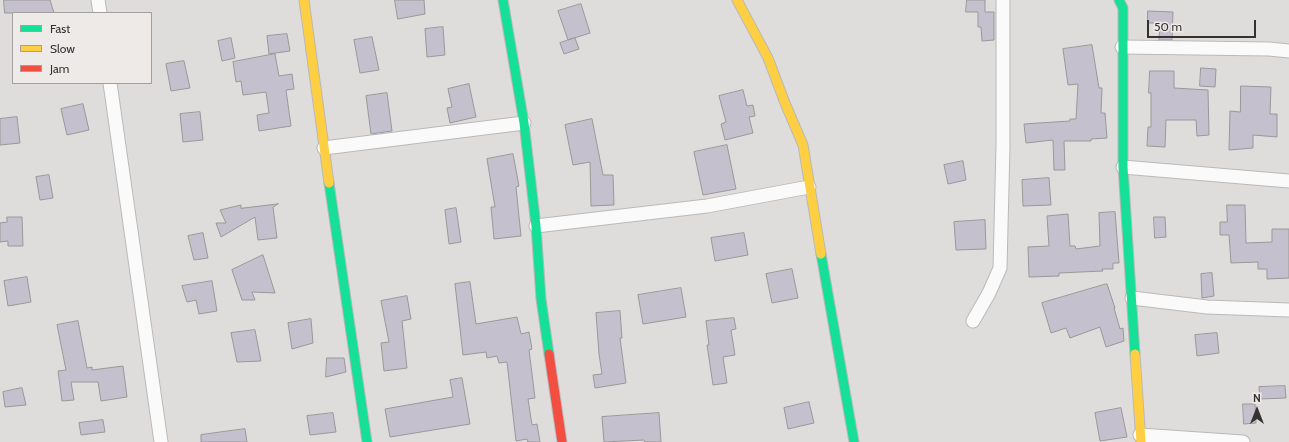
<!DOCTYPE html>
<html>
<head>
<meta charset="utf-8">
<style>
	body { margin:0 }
	#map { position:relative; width:1289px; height:442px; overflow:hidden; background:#dfdddc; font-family:Cabin,sans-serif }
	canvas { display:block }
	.legend { position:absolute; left:12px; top:12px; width:140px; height:72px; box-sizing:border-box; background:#eeeae8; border:1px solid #a3a09f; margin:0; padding:5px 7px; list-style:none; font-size:12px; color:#333231 }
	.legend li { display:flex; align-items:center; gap:8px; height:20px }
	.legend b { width:20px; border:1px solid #a3a09f }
	.north { position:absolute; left:1237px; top:390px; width:40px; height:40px; -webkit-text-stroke:3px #eeeae8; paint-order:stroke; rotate:0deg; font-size:11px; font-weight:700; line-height:16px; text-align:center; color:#333231 }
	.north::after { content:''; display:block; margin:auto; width:14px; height:18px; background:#333231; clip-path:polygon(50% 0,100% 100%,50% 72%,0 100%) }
	.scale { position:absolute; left:1147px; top:20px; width:109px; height:18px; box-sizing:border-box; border:2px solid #333231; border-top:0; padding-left:5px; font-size:12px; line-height:14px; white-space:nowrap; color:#333231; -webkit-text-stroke:3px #eeeae8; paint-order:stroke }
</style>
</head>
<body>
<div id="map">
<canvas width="1289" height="442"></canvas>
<ul class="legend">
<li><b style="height:5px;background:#16e098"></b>Fast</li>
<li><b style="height:5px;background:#ffcf43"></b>Slow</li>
<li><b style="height:5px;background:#f24e42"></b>Jam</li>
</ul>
<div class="north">N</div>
<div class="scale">50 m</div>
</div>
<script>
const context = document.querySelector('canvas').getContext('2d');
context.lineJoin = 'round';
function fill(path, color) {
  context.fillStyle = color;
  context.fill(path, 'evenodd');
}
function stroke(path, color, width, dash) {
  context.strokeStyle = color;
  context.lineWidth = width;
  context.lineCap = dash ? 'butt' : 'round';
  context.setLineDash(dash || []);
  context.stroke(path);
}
const building = new Path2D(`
	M4,0h46l4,13h-49z
	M395,0h29l1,14 -27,5z
	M967,0h18v12h9v28l-12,1 -1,-14h-3v-15h-12z
	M581,4l9,29 -22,7 -10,-29z
	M1148,11l25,1 -1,28h-13l1,-17h-12z
	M443,27l2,28 -18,2 -2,-28z
	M287,34l3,17 -21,3 -2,-18z
	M372,37l7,33 -19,3 -6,-33z
	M231,38l4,20 -13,3 -4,-20z
	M575,38l4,11 -15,5 -4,-11z
	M1092,45l7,43h3l-1,25h4l2,25 -16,1v2h-27l1,29h-11l-1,-30 -27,3 -2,-19 46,-3v-2h6l2,-35 -10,1 -5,-36z
	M275,54l4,22 13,-2 2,15 -8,1 5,36 -32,5 -2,-16 12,-2 -3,-21 -23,3 -2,-14 -5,1 -3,-20z
	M184,61l6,27 -19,3 -5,-27z
	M1201,68l15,1 -1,18 -15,-1z
	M1150,71h24v17l34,2 1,45 -12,1 -1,-16h-30l-1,27 -18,-1 1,-19h3v-34h-2z
	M469,84l7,33 -26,6 -3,-15 5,-1 -4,-18z
	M1241,86l30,1 -1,27h7v23l-24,-2v13l-24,2 1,-39 10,1z
	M743,90l4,16 6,-1 2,11 -6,1 4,16 -28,7 -4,-16 5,-2 -7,-26z
	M387,93l5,38 -21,3 -5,-38z
	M83,104l6,26 -22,5 -6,-26z
	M200,112l3,28 -20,2 -3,-28z
	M17,117l3,26 -20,2v-26z
	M592,119l11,56h10l1,30 -23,1 -1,-44 -17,3 -8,-40z
	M727,145l9,44 -33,6 -9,-43z
	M513,154l6,32 -3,1 5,49 -27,3 -3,-32h4l-8,-48z
	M963,161l3,19 -18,4 -4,-19z
	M49,175l4,23 -13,2 -4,-23z
	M1049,178l2,27 -28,1 -1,-26z
	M278,204l-5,3 4,31 -19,2 -3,-23 -34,20 -5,-14h10l-6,-13 21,-5v3z
	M1227,205h18l1,38 26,-1v-13h17v49l-22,1v-10h-9v-7l-27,1 -2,-28h-9v-13h7z
	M456,208l5,34 -12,2 -4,-34z
	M1115,212l4,51h-6v6h-11l1,2 -44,2v3l-30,1 -1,-30 21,-1 -2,-30 21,-2 2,32h5l1,3 24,-3 -1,-33z
	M7,217h15l1,29h-15v-5l-8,1v-19l7,-1z
	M1154,217h11l1,20 -11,1z
	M985,220l1,29 -30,1 -2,-28z
	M203,233l5,25 -14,2 -6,-24z
	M744,233l4,22 -33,6 -4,-23z
	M263,255l12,38 -23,-1 3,8h-13l-10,-30z
	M792,269l6,29 -26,5 -6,-29z
	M1212,273l2,23 -12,2 -1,-24z
	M27,277l4,25 -23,4 -4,-25z
	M212,281l5,30 -18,3 -3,-14 -9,2 -5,-16z
	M470,282l6,42 41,-7 4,17 8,-2 3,17 -3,1 6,48 -7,1 4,26 5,-1 3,18h-12l-1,-3 -11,2 -9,-79 -8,1 -2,-7 -10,2 -1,-6 -23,3 -8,-71z
	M1107,284l8,24h-1l6,21 3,-1 1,13 -18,6 -6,-20 -30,11 -4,-10 -15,5 -9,-30z
	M681,288l5,29 -43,7 -5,-29z
	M407,296l4,23 -9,2 5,47 -23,3 -3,-28 8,-1 -8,-41z
	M620,311l2,27h-2l6,45 -31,5 -2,-13 9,-1 -3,-20 -3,-41z
	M734,318l2,11 -5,1 4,25 -12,2 4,26 -14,2 -6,-40h2l-3,-24z
	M311,319l2,24 -21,6 -4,-26z
	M78,321l9,47 5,-1v3l31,-4 4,31 -26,4 -3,-19h-27l3,18 -12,1 -4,-30 8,-1 -9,-45z
	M255,330l6,31 -24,1 -6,-29z
	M1217,333l2,20 -22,3 -2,-21z
	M327,358h17l2,14 -20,5z
	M462,378l8,46 -80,13 -5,-28 68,-12 -3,-17z
	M1285,386l1,12 -26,1 -1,-12z
	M22,388l4,17 -21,2 -2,-15z
	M809,402l5,21 -26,6 -4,-21z
	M1243,404h12l1,19 -12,1z
	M1121,408l6,29 -27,4 -5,-28z
	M333,413l3,19 -26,3 -3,-19z
	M659,413l2,29h-16l-1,-2 -40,2 -2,-25z
	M103,420l2,12 -24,3 -2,-12z
	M245,429l2,13h-46v-7z`);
const street = new Path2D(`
	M98,0l2,13
	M1122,47l147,2 20,2
	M110,83l51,359
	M324,148l200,-25
	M1123,167l166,14
	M536,226l171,-20 102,-19
	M1132,298l75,9 82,3
	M973,321l16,-28 11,-25 3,-122v-146
	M1140,435l103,7`);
const fast = new Path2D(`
	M503,0l21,123 12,103 5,73 8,55
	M1119,0l4,8v159l12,187
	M329,183l38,259
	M821,254l33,188`);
const slow = new Path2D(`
	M304,0l25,183
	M737,0l31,58 17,45 18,42 18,109
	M1135,354l6,88`);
const jam = new Path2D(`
	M549,354l13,88`);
fill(building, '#c5c0cd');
stroke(building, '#999898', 1);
stroke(street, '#bab9b9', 15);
stroke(fast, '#bab9b9', 11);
stroke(slow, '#bab9b9', 11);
stroke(jam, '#bab9b9', 11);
stroke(street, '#fafafa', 13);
stroke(fast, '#16e098', 9);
stroke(slow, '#ffcf43', 9);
stroke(jam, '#f24e42', 9);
</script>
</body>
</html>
